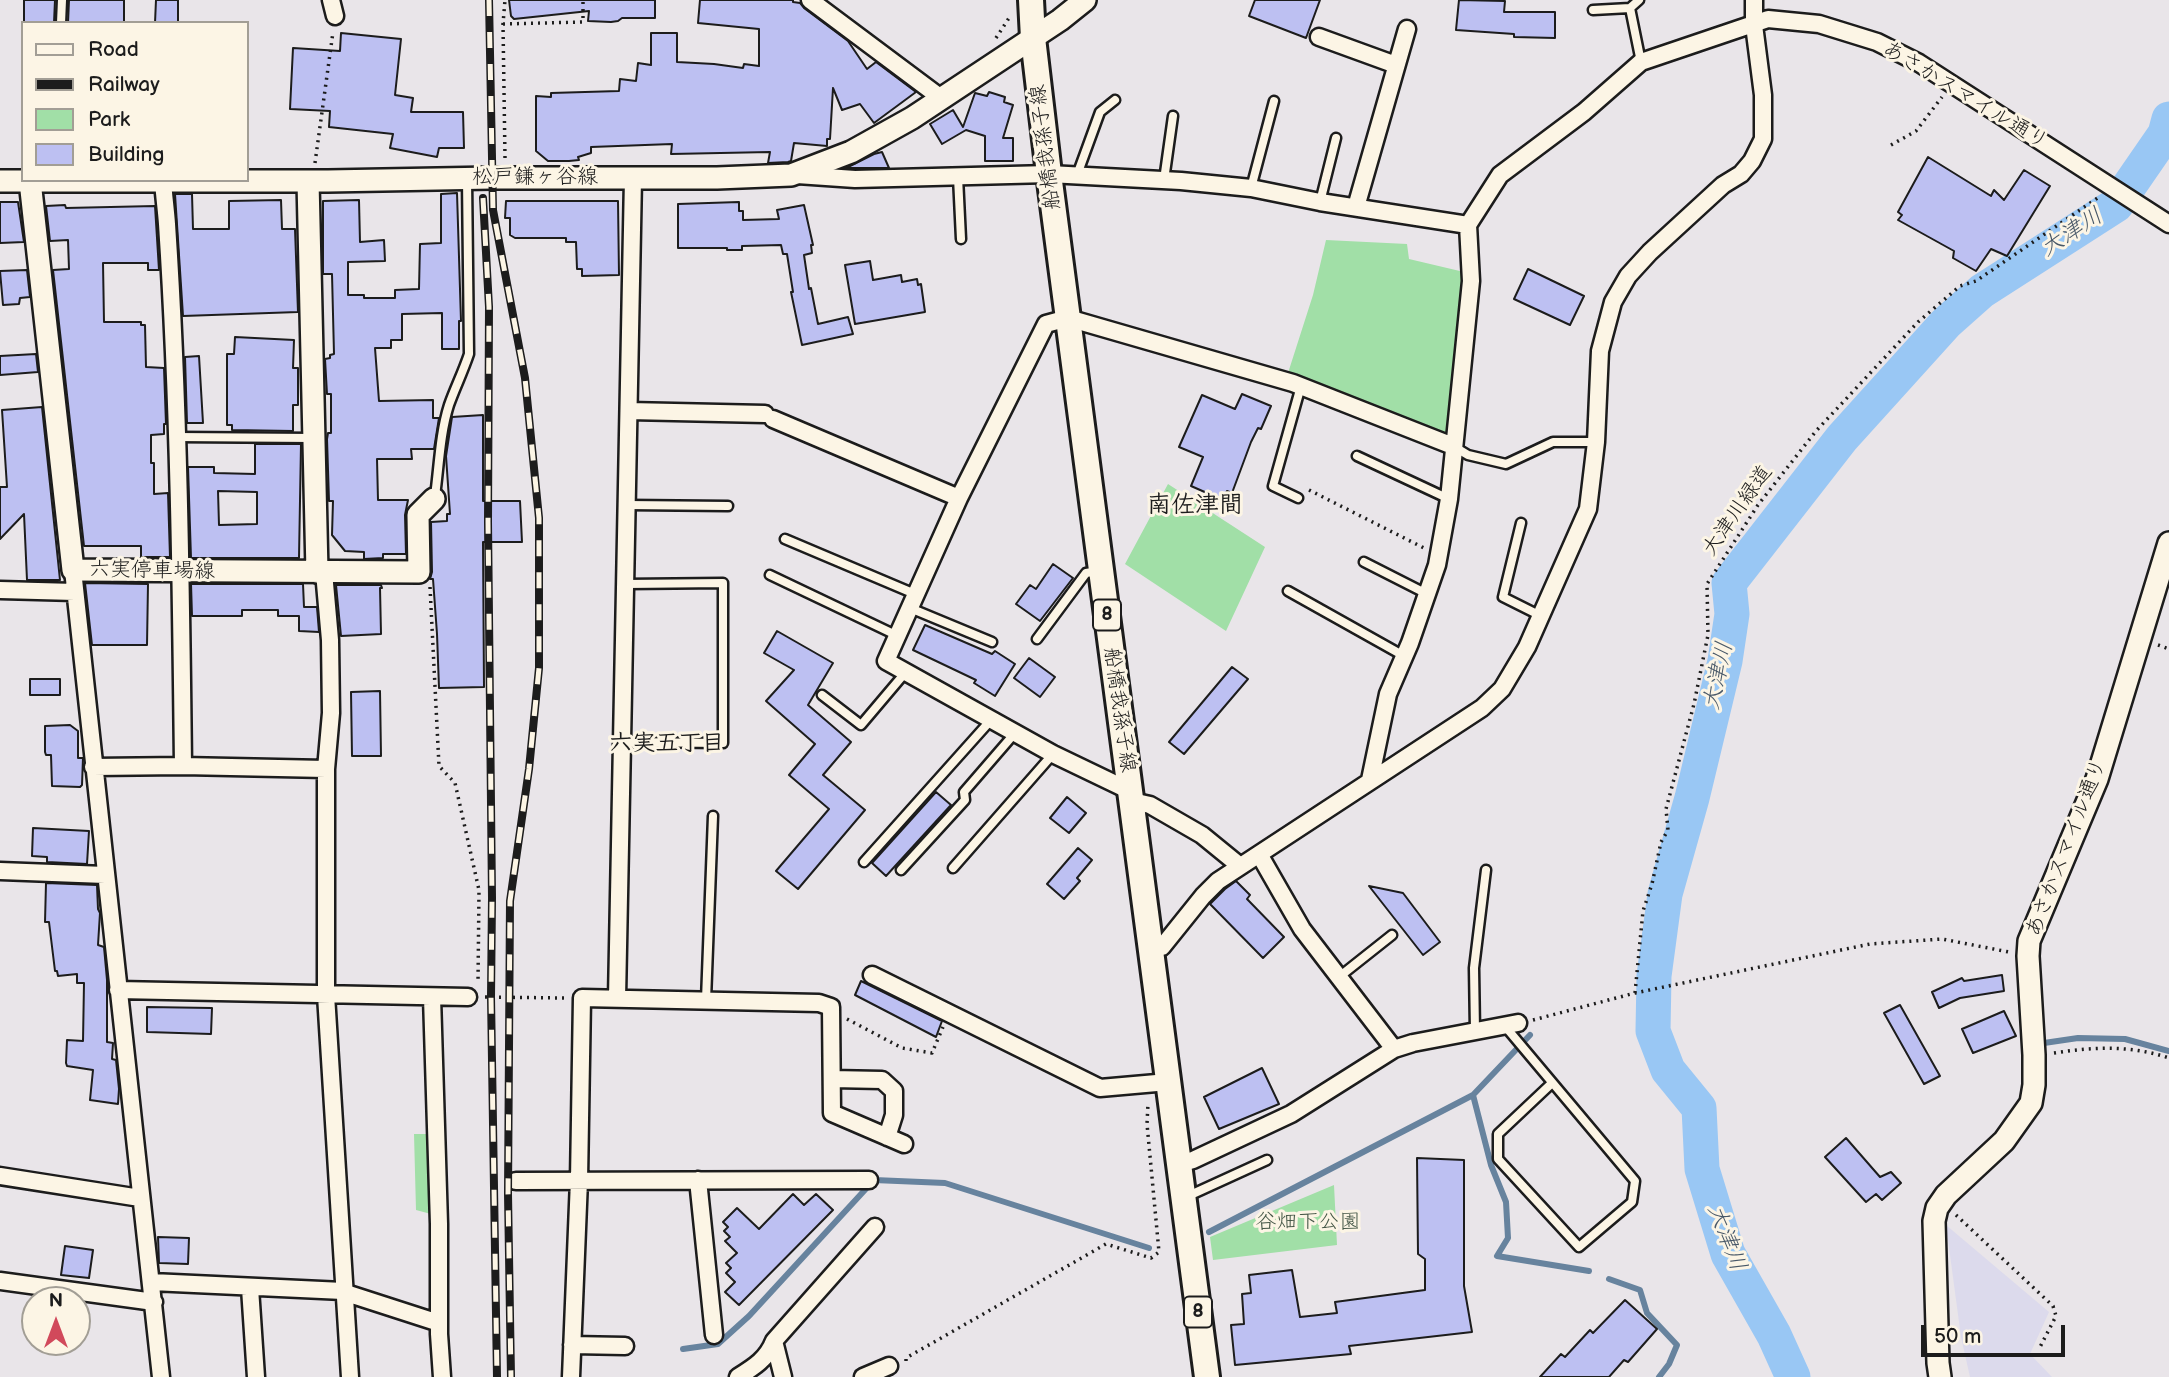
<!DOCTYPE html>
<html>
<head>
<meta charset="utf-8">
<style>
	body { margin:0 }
	#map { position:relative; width:2169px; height:1377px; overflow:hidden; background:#e9e5e9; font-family:"Balsamiq Sans",sans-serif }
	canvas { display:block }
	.legend { position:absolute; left:21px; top:21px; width:228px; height:161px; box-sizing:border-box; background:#fcf5e5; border:2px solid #a29e95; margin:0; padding:9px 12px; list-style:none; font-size:21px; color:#1c1c1c }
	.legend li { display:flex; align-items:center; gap:14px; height:35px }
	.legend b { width:35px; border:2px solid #a29e95 }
	.north { position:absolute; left:21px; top:1286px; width:70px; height:70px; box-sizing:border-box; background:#fcf5e5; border:2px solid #a29e95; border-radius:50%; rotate:0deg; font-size:19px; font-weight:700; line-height:28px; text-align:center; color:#1c1c1c }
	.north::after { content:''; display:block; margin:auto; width:24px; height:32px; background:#d1495b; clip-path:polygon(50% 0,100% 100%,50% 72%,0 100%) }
	.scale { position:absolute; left:1921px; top:1325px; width:144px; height:32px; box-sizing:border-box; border:4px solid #1c1c1c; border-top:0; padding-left:9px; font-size:21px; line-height:24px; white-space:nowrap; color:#1c1c1c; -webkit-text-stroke:5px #fcf5e5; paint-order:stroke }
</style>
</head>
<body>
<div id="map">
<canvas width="2169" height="1377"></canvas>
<ul class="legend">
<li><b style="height:9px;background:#fcf5e5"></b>Road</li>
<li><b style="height:9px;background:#1c1c1c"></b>Railway</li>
<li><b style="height:19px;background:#a1dfa7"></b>Park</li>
<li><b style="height:19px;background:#bdc0f2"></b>Building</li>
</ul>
<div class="north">N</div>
<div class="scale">50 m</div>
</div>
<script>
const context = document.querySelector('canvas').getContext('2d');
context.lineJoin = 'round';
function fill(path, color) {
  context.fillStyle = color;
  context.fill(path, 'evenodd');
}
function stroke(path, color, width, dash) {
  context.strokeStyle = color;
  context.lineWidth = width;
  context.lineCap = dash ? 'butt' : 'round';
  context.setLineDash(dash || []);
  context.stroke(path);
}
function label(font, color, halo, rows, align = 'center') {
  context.font = font + ' "Balsamiq Sans","Klee One",sans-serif';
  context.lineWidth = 6;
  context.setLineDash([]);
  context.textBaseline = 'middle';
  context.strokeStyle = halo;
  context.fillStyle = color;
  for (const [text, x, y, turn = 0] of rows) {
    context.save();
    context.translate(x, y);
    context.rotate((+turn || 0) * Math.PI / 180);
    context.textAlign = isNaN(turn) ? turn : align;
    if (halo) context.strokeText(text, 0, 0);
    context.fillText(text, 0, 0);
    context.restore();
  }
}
const built = new Path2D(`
	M1946,1225l103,87 -19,42 22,23h-82l-9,-40z`);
const green = new Path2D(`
	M1326,240l81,4 2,15 55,13 -12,160 -6,4 -158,-63 25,-78z
	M1168,484l97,63 -39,84 -101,-67z
	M414,1134h14l3,80 -15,-4z
	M1334,1185l3,60 -124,15 -3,-23z`);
const stream = new Path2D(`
	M2044,1043l34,-5 47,1 44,12
	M1473,1095l18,70 15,37 2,36 -11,18 92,15
	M1209,1232l264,-137 57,-60
	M1609,1279l31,11 7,23 30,32 -8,19 -10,13
	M683,1349l35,-5 31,-28 125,-136 71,3 204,65`);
const river = new Path2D(`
	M1793,1377l-19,-42 -46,-81 -26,-85 -3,-61 -31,-38 -15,-39 1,-55 11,-82 27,-96 33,-137 7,-47 -3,-31 113,-145 104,-115 36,-32 134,-86 49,-71 4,-15`);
const building = new Path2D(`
	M24,0h31l-1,23h-30z
	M69,0h55v23h-56z
	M156,0h22v23h-23z
	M509,0h146v18h-33l-4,3 -7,1 -23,-1 1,-10 -75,8 -3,-3z
	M700,0h93v2l7,1 4,5 44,33 19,28 9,-7 40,30 -42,31 -14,-19 -18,6 -9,-22 -3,51h-3v7l-33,-3 -3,18 -3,1 -20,1 2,-11 -99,2 1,-10 -81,3v6l-13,4 1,3 -10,1h-21l-12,-10v-55l15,1v-4l68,-2 1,-12 16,2 2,-18 13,2v-32h26v29l37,2 29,4 1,-4 15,2v-37l-61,-6z
	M1255,0h65l-14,38 -57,-22z
	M1459,0l46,1 -1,11h51v26l-41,-1v-3l-58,-4z
	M341,33l60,6 -6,56 18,3 -2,14h52l1,36h-25l-2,9 -47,-9 3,-14 -64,-7 1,-16 -40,-2 3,-61 47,3z
	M989,92l16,5 -1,5 9,3 -10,33h10v23h-28v-25l-19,-6 -24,14 -12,-20 23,-14 10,17 12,-34 12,3z
	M882,152l7,16h-43l28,-14z
	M1928,157l63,39 3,-6 10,10 20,-30 26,16 -43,70 -16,-7 -15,22 -23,-13 1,-7 -56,-31 4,-5 -4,-3z
	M457,193l4,128h-2v28h-17v-36l-40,1v26h-11v8h-16l4,53 54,-1v18h6l-5,31h-23l1,10h-35l1,41h30l-3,15 1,39h-23v4l-19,1v-7l-19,-1 -13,-16 1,-34h-4l-2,-62 1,-6h3v-39h-4l-2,-35 5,-1v-3l4,-1 -2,-80h-9v-73l36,-1 1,42 24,-2 1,21 -37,1v33h16v3h31v-8l24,-1 1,-45 21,-1v-49z
	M175,194h17l1,35h36v-28l52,-1 1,29h13l3,83 -115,4z
	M506,201h112l1,74 -37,1v-7h-5l-1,-27h-10v-4h-51l-5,-3v-17h-5z
	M0,202h18l6,40 -24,1z
	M739,202v9h4v9l36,-1 -2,-9 27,-5 9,40h-2l1,8 -8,2 5,34 2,-1 7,36 30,-7 5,17 -51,11 -11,-53h2l-6,-38h-4l-2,-9 -39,1v4h-15v-2h-49v-44z
	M65,205l1,3 89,-2 4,64h-11v-7h-45l1,59h37v3h4l1,42 18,1 2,56h-2v10l-13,1v28h3v31l14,-1 2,64h-29v-11h-57l-31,-276 16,-1 -1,-29 -18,1 -4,-35z
	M870,261l3,19 28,-5 1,7 15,-3 1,6 3,-1 4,28 -70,12 -10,-59z
	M1528,269l56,27 -14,29 -56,-26z
	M27,270l3,27 -10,1 -1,6 -16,1 -3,-34z
	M235,337l59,3 -1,28h5v37h-5v26l-61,-1v-5h-5v-71h7z
	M36,354l2,18 -38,3v-19z
	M199,356l4,67h-16l-2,-66z
	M1242,394l29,12 -10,23 -3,-1 -7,14 -19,51 -5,-2 -4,9 -32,-14 12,-29 -24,-10 23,-52 33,14z
	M42,407l18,173h-33l-3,-66 -24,25v-52h7l-5,-77z
	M483,415v86h37l2,41h-39l1,145 -45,1 -2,-54 -4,-55h-3l2,-7 -1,-50 16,-1v-7h3l-4,-58 6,-39z
	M255,444h46l-2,114h-108l-3,-91h26v6l41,1zM218,491l39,1v32l-38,1z
	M1053,564l20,14 -33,43 -24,-17 14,-19 6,4z
	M85,583l63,1 -1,61h-55z
	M191,584h112l1,23h13l2,25 -20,-1v-15h-21v-6h-36v6h-50z
	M336,585h45l1,3h-2l1,46 -40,2z
	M925,625l67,29 3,-3 20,13 -20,32 -21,-13 2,-3 -63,-30z
	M777,631l56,32 -25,42 43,37 -28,33 42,35 -67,79 -22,-18 53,-62 -40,-34 26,-31 -49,-43 28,-31 -30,-17z
	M1029,658l26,19 -15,20 -26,-19z
	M1232,667l16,12 -64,75 -15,-12z
	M30,679h30v16h-30z
	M380,691l1,65h-29l-1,-64z
	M70,725l8,6v27h5l-1,27 -2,2 -28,-1 -1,-31h-5l-1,-3v-26z
	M936,792l15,13 -65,71 -14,-13z
	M1067,797l19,16 -17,20 -19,-15z
	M33,828l56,3 -2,33 -40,-2v-5l-15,-1z
	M1078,848l14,12 -15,18 3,3 -16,18 -17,-15z
	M1236,881l14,14 -3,4 37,38 -21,21 -53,-54 15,-15z
	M46,883l51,2 1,24 2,4 -2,32 6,2 3,33v62l6,1 -1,16 4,1 3,29 -1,15 -28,-4 3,-30 -26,-4 -1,-3 1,-23 16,1 1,-58h-7v-9l-19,2 -1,-5h-2l-6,-49h-4z
	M1369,886l34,7 37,49 -17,13z
	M2002,975l2,16 -44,7 -21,10 -7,-16 30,-14 2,3z
	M861,981l81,40 -6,16 -81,-42z
	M1900,1005l40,71 -16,8 -40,-71z
	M147,1007l65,1 -1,26 -64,-2z
	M2004,1011l12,25 -43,17 -11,-24z
	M1262,1068l17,36 -60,25 -15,-32z
	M1846,1138l34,39 11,-5 10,11 -19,17 -6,-6 -10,8 -41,-45z
	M1417,1158l47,2v126l8,46 -123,14 2,8 -116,11 -4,-40 13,-1 -2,-30 9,-1 -2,-18 43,-5 8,47 37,-4 -2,-11 90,-12v-31l-7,-5z
	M793,1194l11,11 12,-11 17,16 -94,95 -14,-13 10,-10 -9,-9 5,-5 -5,-5 11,-10 -12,-12 5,-4 -6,-6 4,-4 -5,-5 14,-14 22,21z
	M158,1237l31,1 -1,26 -29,-1z
	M65,1246l28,4 -4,28 -28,-3z
	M1625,1300l32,29 -29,33 -4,-2 -15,17h-69l21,-23 4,3 25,-27 3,3z`);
const path = new Path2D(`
	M503,24l80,-2v-22
	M996,38l13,-20
	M1891,145l25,-14 26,-34
	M505,158l-2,-134 2,-24
	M315,163l18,-131
	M1309,490l115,58
	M430,587l9,179 16,17 24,107 -1,93
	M2158,645l11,4
	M1635,993l8,-82 9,-27 9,-42 7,-12 -2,-21 28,-105 14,-69 -1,-51 51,-79 58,-74 102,-109 42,-36 16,-5 123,-84
	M485,997l79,1
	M847,1019l55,29 30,5 11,-26
	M1533,1020l102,-27 235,-49 72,-5 67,13
	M2054,1053c39,-6 77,-8 115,5
	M1956,1215l97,91 3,10 -17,33
	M906,1361v-3l200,-114 45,14 8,-6 -12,-128 1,-21`);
const lane = new Path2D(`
	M1639,0l-9,8 11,54
	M1593,10l37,-2
	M61,23l1,-23
	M1077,175l23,-63 15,-12
	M958,177l3,62
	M1164,180l9,-64
	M1251,188l23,-87
	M1320,202l16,-64
	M176,437l137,1
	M1453,446l15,9 38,9 47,-22h43
	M1357,456l92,43
	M435,496c4,-29 5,-63 14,-91 6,-17 14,-33 20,-51l-2,-175
	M1298,498l-25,-12 28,-100
	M627,505l101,1
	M1521,523l-18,74 38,19
	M785,539l130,55
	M1364,562l63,32
	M770,575l128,61
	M1288,591l116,65
	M910,608l82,34
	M1037,639l49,-66 12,-2
	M822,695l39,30 44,-52
	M621,742l102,1v-160l-97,1
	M864,862l127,-142
	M953,868l100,-114
	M901,870l64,-70 -1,-8 51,-59
	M1339,977l53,-42
	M706,1000l7,-184
	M1504,1025l131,156 -3,21 -53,45 -81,-88v-25l53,-50
	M1475,1031l-1,-63 12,-98
	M1186,1197l81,-37`);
const street = new Path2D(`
	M331,0l4,16
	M810,0l131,98
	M1319,37l77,28
	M797,175l58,4 194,-5 132,7 70,7 69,14 148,23 32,-50 84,-63 57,-50 127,-43 51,5 58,18 42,21 250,161
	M163,181c1,15 3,29 4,43 12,180 14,361 16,542
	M1356,207l51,-178
	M629,411l136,3
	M773,419l186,79
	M73,570l88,807
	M324,572l6,68 1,73 -5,56v226l24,382
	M0,590l75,2
	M93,767l90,-1 143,3
	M1370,780l18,-86 22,-51 27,-78 12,-66 22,-218 -3,-56
	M1130,791l-77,-37 -167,-93 73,-163 87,-174 22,-6 225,65 160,63
	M1132,801l18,4 52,30 38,31
	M1259,854l43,75 92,120
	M0,871l105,4
	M1151,949l11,-2 41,-51 15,-15 264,-173 20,-19 25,-42 61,-138 8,-67 4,-91 13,-49 15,-26 22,-24 73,-67 18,-11 11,-13 11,-22v-44l-9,-70v-25
	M872,975l228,113 68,-6
	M118,990l350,7
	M432,997l7,227v110l3,43
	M617,998l16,-820
	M832,1079l50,1 12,11v24l-7,22
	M1179,1164l14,-4 98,-46 103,-65 19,-6 105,-20
	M0,1176l140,22
	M698,1180l16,155
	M516,1181l353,-1
	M0,1281l154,21
	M152,1282l191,9
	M250,1288l6,89
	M343,1292l96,31
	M774,1341l9,36
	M572,1345l53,1
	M571,1377l8,-197 3,-182 237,5 12,4 1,106 72,31
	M738,1377c16,-10 29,-18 36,-36l101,-114
	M863,1377l26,-11`);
const secondary = new Path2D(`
	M0,181h328l164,-3h225l74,-3 60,-23 61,-34 148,-98 25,-20
	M30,181l43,389 346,2 -1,-57 16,-16
	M308,181l9,391
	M1940,1377l-2,-14 -4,-142 3,-13 9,-13 58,-54 27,-38 3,-18v-30l-6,-99 1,-15 68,-162 72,-236`);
const primary = new Path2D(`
	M1031,0l2,38 16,136 158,1203`);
const rail = new Path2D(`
	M489,0l4,210 32,168 14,140v150l-10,101 -19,132 -2,293 3,183
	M483,198l6,109 -1,215 4,376 -1,99 6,380`);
const shields = [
	[1107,615,28],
	[1198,1312,28]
];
const shieldNames = [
	["8",1107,615],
	["8",1198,1312]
];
const streetNames = [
	["あさかスマイル通り",1965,96,31],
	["船橋我孫子線",1046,147,-97],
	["松戸鎌ヶ谷線",535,178],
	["大津川緑道",1738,511,-55],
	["六実停車場線",152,571,1],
	["船橋我孫子線",1119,710,82],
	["あさかスマイル通り",2067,848,-69]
];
const parkNames = [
	["谷畑下公園",1308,1223]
];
const waterNames = [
	["大津川",2072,233,-33],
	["大津川",1719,676,-78],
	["大津川",1726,1238,69]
];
const neighbourhoodNames = [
	["六実五丁目",667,744]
];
const quarterNames = [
	["南佐津間",1195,506]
];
fill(built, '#dcdaec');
fill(green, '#a1dfa7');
stroke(stream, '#67839e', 6);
stroke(river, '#99c7f4', 35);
fill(building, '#bdc0f2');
stroke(building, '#1c1c1c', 2);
stroke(lane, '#1c1c1c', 13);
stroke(street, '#1c1c1c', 21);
stroke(secondary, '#1c1c1c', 26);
stroke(primary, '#1c1c1c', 30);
stroke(path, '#1c1c1c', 3.5, [2, 5]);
stroke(lane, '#fcf5e5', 8);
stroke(street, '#fcf5e5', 16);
stroke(secondary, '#fcf5e5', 21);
stroke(primary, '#fcf5e5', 24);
stroke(rail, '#1c1c1c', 8);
stroke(rail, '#fcf5e5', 5, [16]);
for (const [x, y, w] of shields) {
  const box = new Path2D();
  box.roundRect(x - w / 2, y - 15.5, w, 31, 5);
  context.fillStyle = '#fcf5e5';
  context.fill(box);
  stroke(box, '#1c1c1c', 2);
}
label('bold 19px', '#1c1c1c', null, shieldNames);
label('21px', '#1c1c1c', '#fcf5e5', streetNames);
label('21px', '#445646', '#fcf5e5', parkNames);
label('italic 23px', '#485868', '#fcf5e5', waterNames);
label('bold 23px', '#1c1c1c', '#fcf5e5', neighbourhoodNames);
label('bold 24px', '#1c1c1c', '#fcf5e5', quarterNames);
</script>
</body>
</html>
